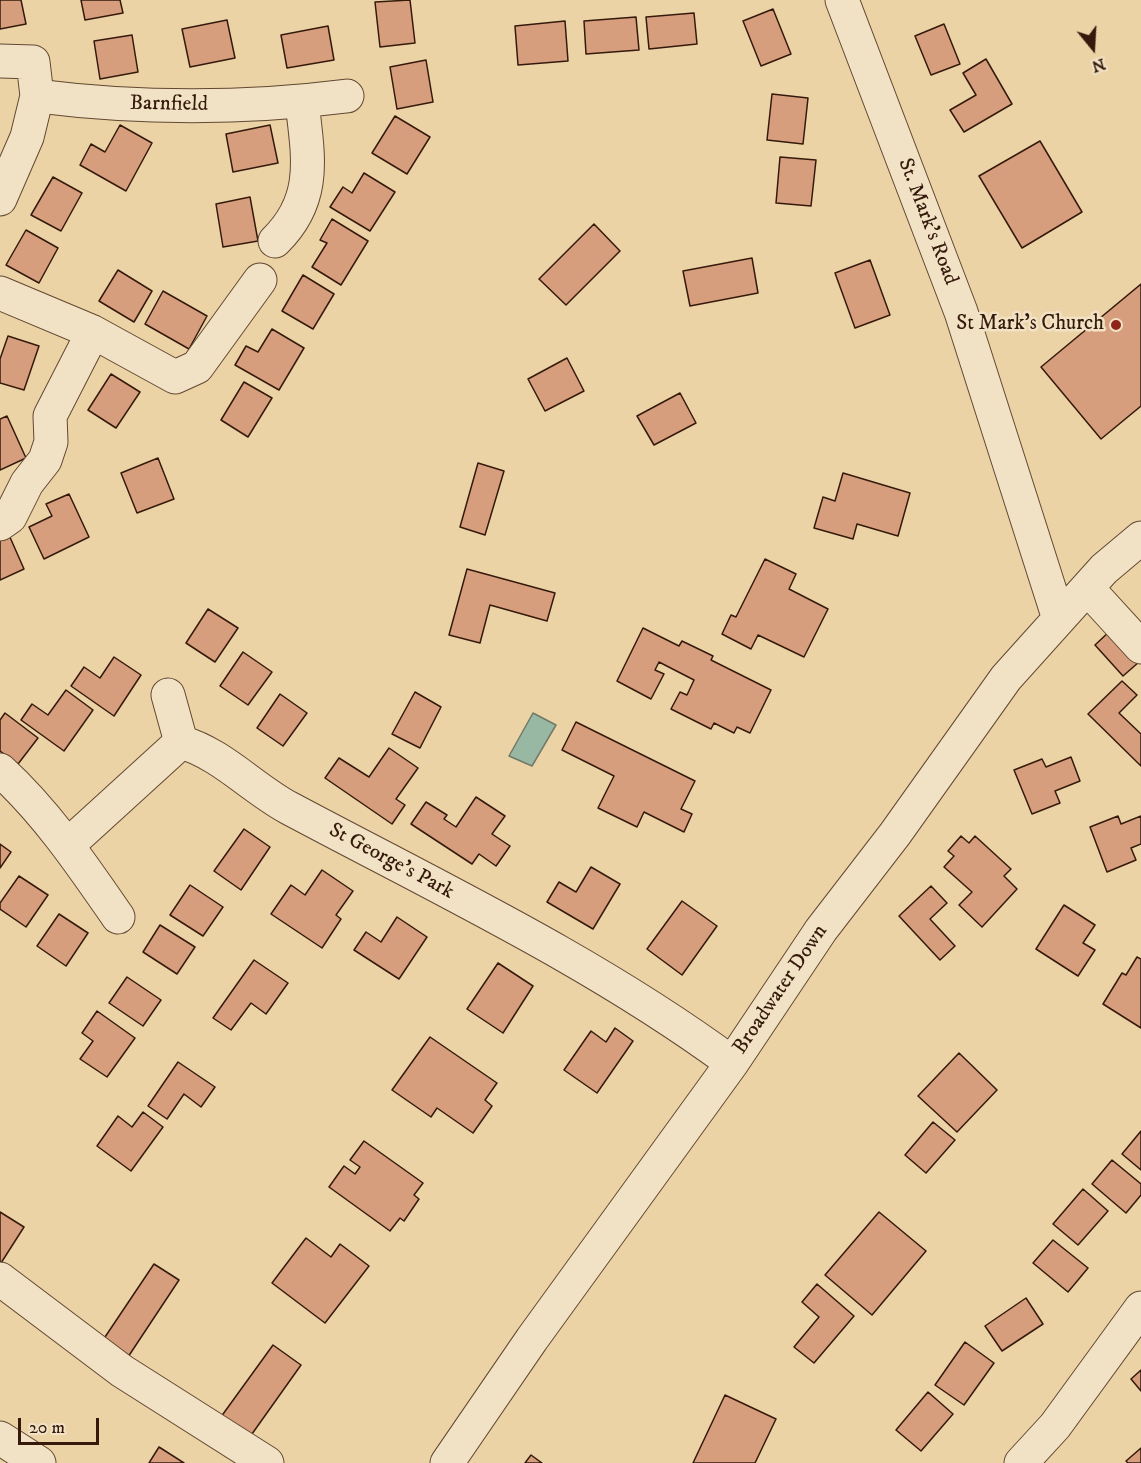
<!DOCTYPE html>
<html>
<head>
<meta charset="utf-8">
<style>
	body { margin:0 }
	#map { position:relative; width:1141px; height:1463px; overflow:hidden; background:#ebd3a6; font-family:"IM FELL DW Pica",serif }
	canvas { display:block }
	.north { position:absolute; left:1063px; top:18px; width:60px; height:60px; -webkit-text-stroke:4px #f2e2c5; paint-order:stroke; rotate:162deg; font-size:16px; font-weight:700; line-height:24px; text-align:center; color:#351a0c }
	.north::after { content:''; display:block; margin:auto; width:21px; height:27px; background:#351a0c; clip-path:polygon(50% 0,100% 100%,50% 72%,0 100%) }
	.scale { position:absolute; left:18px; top:1418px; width:81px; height:27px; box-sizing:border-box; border:3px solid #351a0c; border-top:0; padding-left:8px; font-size:18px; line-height:21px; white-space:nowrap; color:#351a0c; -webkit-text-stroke:4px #f2e2c5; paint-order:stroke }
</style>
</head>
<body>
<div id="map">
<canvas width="1141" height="1463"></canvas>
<div class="north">N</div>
<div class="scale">20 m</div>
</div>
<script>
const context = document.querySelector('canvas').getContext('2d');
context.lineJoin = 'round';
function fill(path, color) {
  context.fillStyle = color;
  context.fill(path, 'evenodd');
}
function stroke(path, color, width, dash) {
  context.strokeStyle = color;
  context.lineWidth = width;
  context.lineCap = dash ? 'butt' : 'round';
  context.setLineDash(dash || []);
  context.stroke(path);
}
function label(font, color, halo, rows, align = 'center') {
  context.font = font + ' "IM FELL DW Pica",serif';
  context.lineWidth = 5;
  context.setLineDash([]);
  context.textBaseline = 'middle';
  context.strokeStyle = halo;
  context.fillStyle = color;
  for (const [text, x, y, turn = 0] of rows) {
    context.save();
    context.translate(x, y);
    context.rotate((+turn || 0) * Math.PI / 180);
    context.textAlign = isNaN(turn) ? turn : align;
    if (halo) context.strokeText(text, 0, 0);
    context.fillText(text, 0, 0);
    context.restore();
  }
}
const water = new Path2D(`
	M533,713l23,12 -24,41 -23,-10z`);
const building = new Path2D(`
	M0,0h21l5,24 -26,5z
	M81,0h39l3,13 -38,7z
	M410,0l5,43 -35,4 -5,-45z
	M773,9l18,45 -30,12 -18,-45z
	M694,13l3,31 -48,5 -3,-32z
	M636,17l3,33 -53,4 -2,-33z
	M227,20l8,38 -45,9 -8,-38z
	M565,21l3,40 -50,4 -3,-39z
	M944,24l16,40 -29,11 -16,-39z
	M328,26l6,34 -47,8 -6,-33z
	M132,35l6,37 -38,7 -6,-38z
	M986,59l26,45 -48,28 -14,-22 26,-15 -13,-22z
	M426,60l7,42 -36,7 -7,-42z
	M772,94l36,4 -5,46 -36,-4z
	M395,116l35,21 -23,37 -35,-21z
	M120,125l32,18 -26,48 -46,-26 11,-21 14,8z
	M270,125l8,38 -45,9 -7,-38z
	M1040,141l42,71 -60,36 -43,-72z
	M780,157l36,3 -5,46 -35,-3z
	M364,173l31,19 -25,39 -40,-24 13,-20 9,6z
	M53,177l29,16 -21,38 -30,-16z
	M250,197l8,44 -35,6 -7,-43z
	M332,219l36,22 -27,44 -29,-18 15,-24 -7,-3z
	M594,224l26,27 -54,54 -27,-26z
	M26,230l32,18 -19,35 -33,-18z
	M752,258l6,35 -68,13 -7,-35z
	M870,260l20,55 -35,13 -20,-55z
	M118,270l34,21 -18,31 -35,-21z
	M303,275l31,19 -21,35 -31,-18z
	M1141,284v122l-40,33 -60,-72z
	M163,291l44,25 -18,33 -44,-25z
	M272,329l32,19 -25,42 -44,-25 11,-19 12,6z
	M8,336l31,10 -15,44 -24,-7v-24z
	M567,358l17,33 -39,20 -17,-32z
	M111,374l29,18 -24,36 -28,-18z
	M244,382l28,16 -24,39 -27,-17z
	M680,393l16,30 -42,22 -17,-29z
	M7,416l19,42 -26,12v-51z
	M158,458l16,41 -37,14 -16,-40z
	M478,463l26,8 -19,64 -25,-8z
	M843,473l67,20 -12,43 -41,-12 -4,15 -39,-11 9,-31 12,4z
	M69,494l20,43 -45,22 -15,-32 23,-11 -6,-12z
	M9,535l15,34 -24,11v-41z
	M765,559l31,15 -7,15 39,20 -24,48 -46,-22 -7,14 -29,-15 9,-19 5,2z
	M467,569l88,24 -8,28 -57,-16 -10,38 -31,-8z
	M208,609l30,19 -23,34 -29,-19z
	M643,628l36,18 3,-5 31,15 -2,4 60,30 -21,43 -13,-6 -3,6 -20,-10 -3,6 -40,-20 9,-17 7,3 7,-15 -35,-18 -4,8 9,4 -13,25 -34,-18z
	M1111,630l28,32 -16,14 -28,-31z
	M243,652l29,20 -24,33 -28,-19z
	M114,657l27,18 -27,41 -43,-30 13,-19 16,11z
	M1122,681l15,14 -18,18 22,21v32l-53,-52z
	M66,690l27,20 -29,41 -43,-31 11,-16 16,11z
	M415,692l26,15 -21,41 -28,-14z
	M280,694l27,19 -24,33 -26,-18z
	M5,713l33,25 -20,26 -18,-13v-31z
	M576,722l119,59 -14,28 11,5 -8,18 -40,-20 -7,15 -39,-19 16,-32 -52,-26z
	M389,748l29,20 -22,31 9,6 -13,19 -67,-46 14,-20 30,19z
	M1071,757l9,24 -25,10 5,12 -28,11 -18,-44 28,-11 4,8z
	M476,797l29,19 -13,18 18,12 -14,20 -17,-12 -7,10 -61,-40 15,-22 21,13 -3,4 12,8z
	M1118,816l3,8 20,-8v28l-10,4 5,12 -29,12 -17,-45z
	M244,829l26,18 -29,43 -27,-19z
	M961,836l8,7 6,-7 36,33 -7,7 13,13 -35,38 -23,-22 13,-13 -28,-25 10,-11 -6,-5z
	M0,844l11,8 -11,16z
	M591,867l29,17 -27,45 -46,-27 12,-20 17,10z
	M322,870l31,21 -17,24 5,4 -19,29 -51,-34 20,-29 14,10z
	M19,876l29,19 -22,32 -26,-18v-6z
	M190,885l33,22 -20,29 -33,-21z
	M931,886l16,17 -17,16 25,27 -15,14 -41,-44z
	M682,901l35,25 -35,49 -35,-26z
	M1064,905l31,20 -12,18 12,7 -17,26 -42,-27z
	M59,914l29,19 -22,33 -29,-20z
	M397,917l30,20 -28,42 -45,-29 12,-18 15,10z
	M160,925l35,22 -18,27 -34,-22z
	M1137,957l4,2v69l-38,-24 19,-31 4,2z
	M254,960l34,23 -22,31 -15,-11 -20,27 -18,-12z
	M498,963l35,23 -30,47 -36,-24z
	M127,977l34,23 -18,26 -34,-23z
	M97,1011l38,27 -28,39 -27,-18 13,-18 -11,-8z
	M615,1028l18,13 -36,52 -33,-23 27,-39 15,11z
	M430,1037l67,46 -12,17 7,6 -19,27 -36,-25 -6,9 -39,-27z
	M959,1053l38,37 -40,42 -39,-36z
	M178,1062l37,25 -14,20 -17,-13 -17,25 -19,-13z
	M143,1112l20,15 -32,44 -34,-25 21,-30 14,11z
	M933,1122l22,18 -29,33 -21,-18z
	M1141,1131v39l-19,-16z
	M364,1141l59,42 -9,12 5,4 -15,22 -4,-3 -10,13 -61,-44 15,-21 11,8 5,-7 -10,-7z
	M1112,1160l29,24v11l-15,18 -34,-29z
	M1083,1189l25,22 -30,34 -25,-21z
	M0,1212l24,15 -23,36 -1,-1z
	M879,1212l47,39 -54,64 -47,-40z
	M306,1238l25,19 9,-13 29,22 -44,57 -53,-40z
	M1053,1240l35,28 -20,24 -35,-29z
	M154,1264l25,16 -51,77 -25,-17z
	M817,1284l37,32 -40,47 -20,-16 25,-30 -17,-15z
	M1026,1298l17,26 -41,27 -17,-25z
	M965,1342l29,21 -30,42 -29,-20z
	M273,1345l28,20 -54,76 -29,-20z
	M1141,1370v21l-10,-12z
	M928,1392l25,22 -32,37 -25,-21z
	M725,1395l51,24 -21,44h-62z
	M159,1447l25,16h-35z
	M1141,1448v15h-13l-2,-2z
	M531,1455l11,8h-17z`);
const minor = new Path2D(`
	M842,0l119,312 98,307
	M0,61l33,1 4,34
	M0,199l27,-62 10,-41c103,13 207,13 310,0
	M275,241c43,-42 33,-85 27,-139
	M0,293l93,39 82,45 22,-10 63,-87
	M0,524l10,-7 17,-34 18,-23 6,-18 -1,-26 43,-84
	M1088,589l53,58
	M168,695l13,47
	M0,770c47,43 82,95 118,147
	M68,845l113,-103c41,12 71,46 108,66 150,80 306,154 443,255
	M0,1279l122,92 145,92
	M0,1438l39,25
	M447,1463l85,-124 200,-276 89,-133 74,-96 111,-156 98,-109 37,-31
	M1021,1463l34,-37 86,-118`);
const markers = [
	[1116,325,6,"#8f2418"]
];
const streetNames = [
	["Barnfield",169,105,1],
	["St. Mark's Road",927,222,69],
	["St George's Park",391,862,28],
	["Broadwater Down",781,990,-56]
];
const poiNames = [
	["St Mark's Church",1104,325]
];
fill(water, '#99b8a3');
stroke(water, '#717967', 1.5);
fill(building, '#d79e7d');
stroke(building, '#351a0c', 1.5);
stroke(minor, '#624832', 35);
stroke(minor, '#f2e2c5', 33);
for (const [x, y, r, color] of markers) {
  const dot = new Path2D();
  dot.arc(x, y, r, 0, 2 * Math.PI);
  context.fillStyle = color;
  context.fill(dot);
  stroke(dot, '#f2e2c5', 2);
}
label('21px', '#351a0c', '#f2e2c5', streetNames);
label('21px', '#351a0c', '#f2e2c5', poiNames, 'right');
</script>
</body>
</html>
